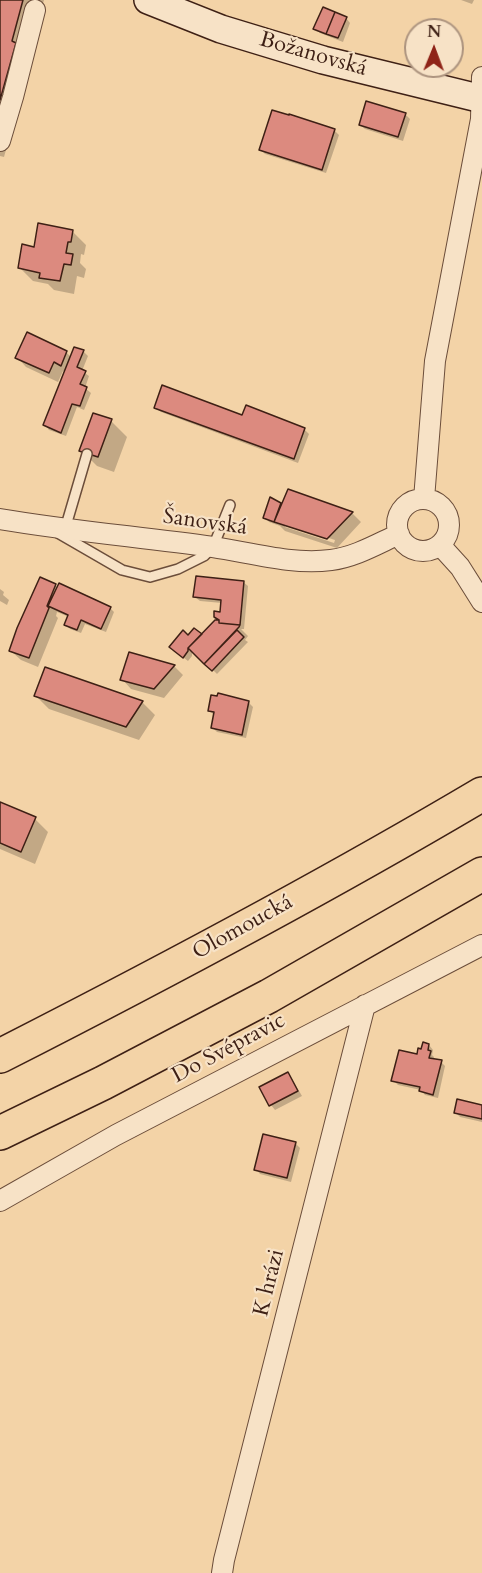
<!DOCTYPE html>
<html>
<head>
<meta charset="utf-8">
<style>
	body { margin:0 }
	#map { position:relative; width:482px; height:1573px; overflow:hidden; background:#f3d3a7; font-family:Cardo,serif }
	canvas { display:block }
	.north { position:absolute; left:404px; top:18px; width:60px; height:60px; box-sizing:border-box; background:#f7e2c6; border:2px solid #ad947f; border-radius:50%; rotate:1deg; font-size:16px; font-weight:700; line-height:24px; text-align:center; color:#3e2015 }
	.north::after { content:''; display:block; margin:auto; width:21px; height:27px; background:#8f2418; clip-path:polygon(50% 0,100% 100%,50% 72%,0 100%) }
</style>
</head>
<body>
<div id="map">
<canvas width="482" height="1573"></canvas>
<div class="north">N</div>
</div>
<script>
const context = document.querySelector('canvas').getContext('2d');
context.lineJoin = 'round';
function fill(path, color) {
  context.fillStyle = color;
  context.fill(path, 'evenodd');
}
function stroke(path, color, width, dash) {
  context.strokeStyle = color;
  context.lineWidth = width;
  context.lineCap = dash ? 'butt' : 'round';
  context.setLineDash(dash || []);
  context.stroke(path);
}
function label(font, color, halo, rows, align = 'center') {
  context.font = font + ' Cardo,serif';
  context.lineWidth = 4.5;
  context.setLineDash([]);
  context.textBaseline = 'middle';
  context.strokeStyle = halo;
  context.fillStyle = color;
  for (const [text, x, y, turn = 0] of rows) {
    context.save();
    context.translate(x, y);
    context.rotate((+turn || 0) * Math.PI / 180);
    context.textAlign = isNaN(turn) ? turn : align;
    if (halo) context.strokeText(text, 0, 0);
    context.fillText(text, 0, 0);
    context.restore();
  }
}
const shadow = new Path2D(`
	M0,0h44l-16,57 3,3 -27,97 -4,-1z
	M461,0h13l-2,4z
	M346,18l4,5 -7,19 -23,-9 -5,-4z
	M405,114l5,5 -7,22 -38,-12 -5,-4z
	M334,130l5,5 -13,38 -61,-19 -4,-4z
	M72,231l14,14 -2,10 -3,-1 -1,9 6,6 -2,9 -7,-2 -3,18 -20,-4 -6,-6 -15,-3 -13,-13 15,-20z
	M83,351l5,5 -6,15 7,5 -4,12 6,5 -7,17 -7,-3 -11,29 -17,-6 -4,-5 21,-53 -3,-1 -5,11 -32,-15 -9,-10 49,-5 5,5z
	M156,408l87,9 61,12 5,5 -11,29 -137,-51z
	M111,421l16,16 -13,35 -17,-6 -16,-16z
	M280,504l2,2 70,7 9,9 -24,26 -52,-17 -5,-5 -11,-4 -4,-5zM285,524l50,16 -1,3 -49,-16z
	M243,582l5,4 -4,43h-3l7,7 -3,4 3,2 -31,32 -23,-23 -2,2v3l-4,5 -13,-10 13,-14 13,-1 19,-14 -5,-5 7,-4v-10l-22,-2 -5,-4z
	M55,585l3,3 52,20 4,4 -8,20 -21,-8 -4,9 -11,-4 -4,-4 3,-8 -12,-5 -1,4 2,2 -20,49 -17,-7 -10,-9z
	M0,589l4,3 -1,3 6,5 -2,5 -7,-4z
	M130,654l44,12 9,9 -19,23 -33,-9 -9,-10z
	M36,696l106,6 13,13 -16,25 -90,-31z
	M249,703l4,4 -7,31 -29,-6 -5,-5 2,-12 -5,-5z
	M0,804l35,15 13,13 -13,32 -35,-15z
	M429,1045l4,5 -1,5 2,2v3l7,2 4,4 -7,32 -13,-3 -4,-5 -23,-5 -5,-5z
	M288,1074l4,5 10,17 -27,14 -4,-5z
	M482,1106v16l-22,-5 -4,-4z
	M296,1144l4,4 -9,34 -31,-8 -4,-5z`);
const building = new Path2D(`
	M0,0h23l-11,41 4,2 -16,57z
	M323,7l12,5 -9,22 -13,-5z
	M335,12l12,5 -9,21 -12,-4z
	M366,101l40,12 -8,24 -39,-12z
	M272,110l17,5v-1l46,15 -13,41 -63,-20z
	M38,223l35,7 -2,12h-3l-2,11 7,1 -2,11 -7,-1 -4,17 -21,-3 1,-5 -22,-5 4,-24 12,3z
	M27,332l40,19 -6,15 -7,-4 -5,11 -34,-15z
	M74,347l10,3 -7,17 9,4 -6,13 7,3 -7,19 -8,-2 -11,29 -18,-8z
	M162,385l80,30 4,-10 59,23 -11,31 -140,-51z
	M93,413l19,6 -14,38 -19,-6z
	M288,489l65,23 -26,27 -53,-17z
	M270,497l11,6 -7,19 -11,-4z
	M196,576l48,5 -4,44 -21,-2v-3l-5,-3v-6l6,1 1,-12 -28,-3z
	M40,577l16,7 -9,22 2,2 -20,50 -20,-7 8,-23z
	M59,583l52,24 -10,22 -20,-9 -4,10 -13,-5 4,-10 -20,-9z
	M215,620h4v3l21,2 -1,2 -35,37 -16,-16z
	M194,628l8,6 -14,14v3l-5,7 -14,-11 14,-17 5,5z
	M237,630l7,7 -32,34 -8,-7z
	M129,652l46,13 -21,24 -34,-9z
	M45,667l98,34 -17,26 -92,-31z
	M218,693l31,8 -7,34 -31,-7 3,-16 -6,-1 3,-16 6,1z
	M0,802l36,15 -15,35 -21,-9z
	M423,1042l6,2 -1,6 3,1 -2,7 13,2 -9,35 -14,-4 1,-4 -29,-6 8,-31 18,4 1,-6 3,1z
	M288,1072l10,19 -29,15 -10,-19z
	M457,1099l25,6v14l-28,-6z
	M263,1134l33,8 -9,36 -33,-8z`);
const lane = new Path2D(`
	M65,529l22,-75
	M58,533l64,37 28,7 28,-8 26,-13 9,-9 17,-42`);
const street = new Path2D(`
	M0,141l13,-44 22,-87
	M424,499l11,-138 46,-242 1,-42
	M397 525a26 26 0 1 1 52 0a26 26 0 1 1-52 0Z
	M0,519c71,12 142,18 213,28 39,6 79,18 118,13 24,-3 46,-16 68,-26
	M440,545l20,22 22,35
	M0,1201l116,-66 366,-190
	M222,1573l2,-13 141,-555`);
const secondary = new Path2D(`
	M148,0l73,29 102,31 159,39`);
const highway = new Path2D(`
	M0,1056c163,-83 325,-169 482,-262
	M0,1133l103,-50 166,-87 213,-122`);
const streetNames = [
	["Božanovská",313,55,16],
	["Šanovská",205,523,8],
	["Olomoucká",243,928,-29],
	["Do Svépravic",229,1049,-28],
	["K hrázi",270,1283,-76]
];
fill(shadow, '#0003');
fill(building, '#dc8a7f');
stroke(building, '#3e2015', 1.5);
stroke(lane, '#6b4d3a', 12);
stroke(street, '#6b4d3a', 22);
stroke(secondary, '#3e2015', 30);
stroke(highway, '#3e2015', 36);
stroke(lane, '#f7e2c6', 9);
stroke(street, '#f7e2c6', 20);
stroke(secondary, '#f7e2c6', 27);
stroke(highway, '#f3d3a7', 33);
label('22px', '#3e2015', '#f7e2c6', streetNames);
</script>
</body>
</html>
